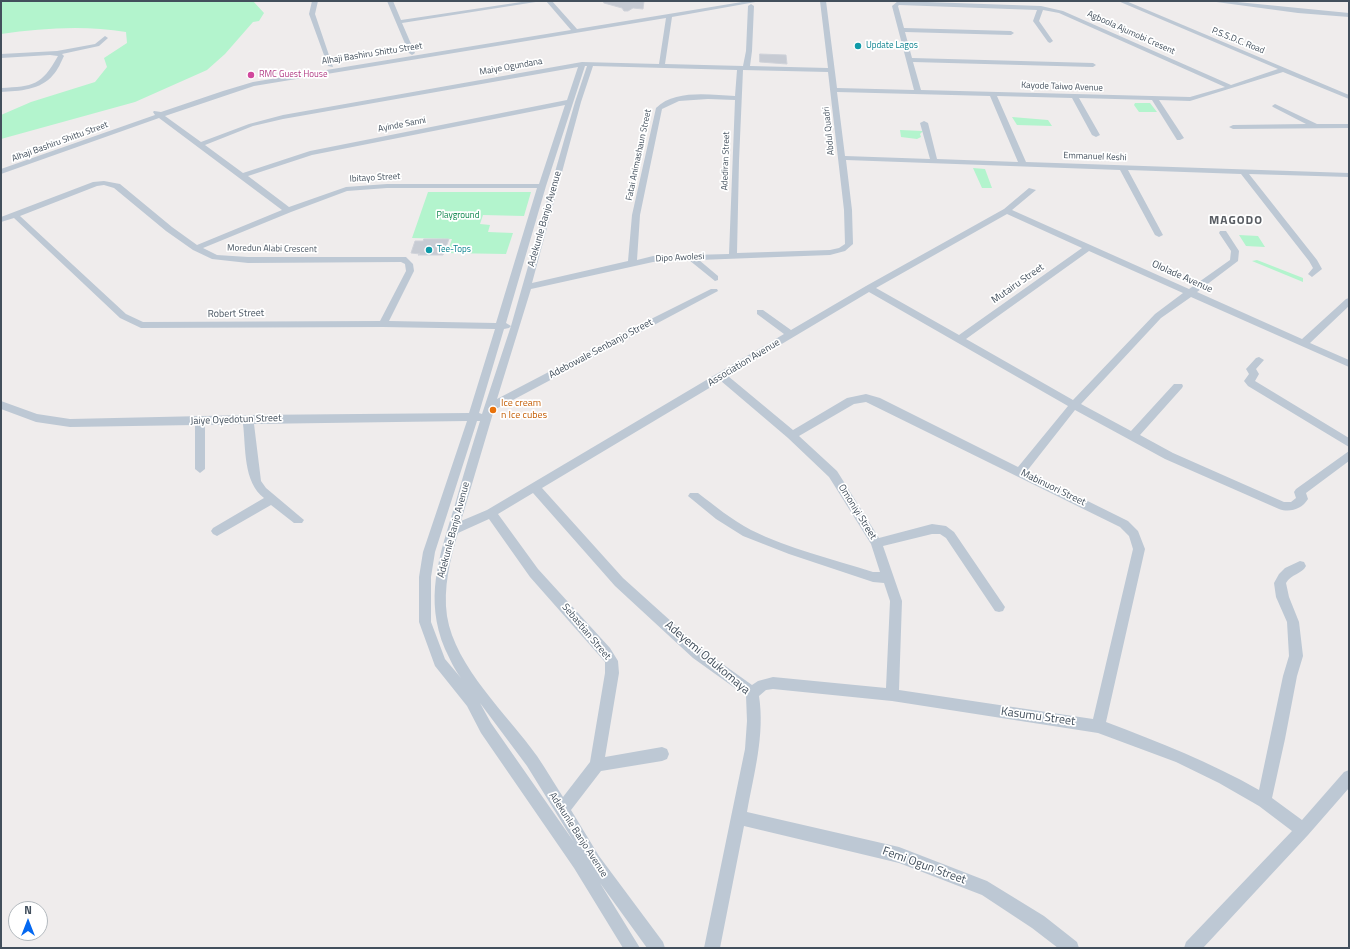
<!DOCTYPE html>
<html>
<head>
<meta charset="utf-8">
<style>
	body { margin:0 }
	#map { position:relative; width:1350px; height:949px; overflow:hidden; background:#efecec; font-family:"Titillium Web",sans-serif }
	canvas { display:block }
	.frame { position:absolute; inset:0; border:2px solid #424f5c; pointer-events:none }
	.north { position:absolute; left:8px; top:901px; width:40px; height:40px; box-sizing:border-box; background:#fff; border:1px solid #b3b9be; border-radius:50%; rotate:0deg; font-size:11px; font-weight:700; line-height:16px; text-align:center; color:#424f5c }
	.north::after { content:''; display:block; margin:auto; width:14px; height:18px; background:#0368f1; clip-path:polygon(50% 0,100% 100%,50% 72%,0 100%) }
</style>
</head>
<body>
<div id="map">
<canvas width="1350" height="949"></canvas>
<div class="frame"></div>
<div class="north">N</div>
</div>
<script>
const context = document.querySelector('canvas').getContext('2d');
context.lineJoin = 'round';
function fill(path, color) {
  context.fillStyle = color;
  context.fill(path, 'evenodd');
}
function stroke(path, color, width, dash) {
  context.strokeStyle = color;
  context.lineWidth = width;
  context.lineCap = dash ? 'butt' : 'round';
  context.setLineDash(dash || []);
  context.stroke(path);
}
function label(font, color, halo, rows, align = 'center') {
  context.font = font + ' "Titillium Web",sans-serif';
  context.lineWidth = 3.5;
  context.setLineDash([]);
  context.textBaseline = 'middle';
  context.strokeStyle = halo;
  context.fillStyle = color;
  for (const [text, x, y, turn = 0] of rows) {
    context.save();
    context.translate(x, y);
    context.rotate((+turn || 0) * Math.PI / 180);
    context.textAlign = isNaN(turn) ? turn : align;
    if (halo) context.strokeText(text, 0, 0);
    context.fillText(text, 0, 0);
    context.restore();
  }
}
const green = new Path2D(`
	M1,1h252l11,12 -5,8 -6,1 -28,32 -18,16 -72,32 -134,37v-24l30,-13 64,-20 12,-15 -3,-9 23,-15 -1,-11c-41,-7 -84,-4 -125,2z
	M1135,103h15l7,9h-18l-5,-7z
	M1012,117l36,3 4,6 -35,-1z
	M900,130l23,1 -3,3 1,3 -4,2 -16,-2z
	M973,168l12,1 7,19h-10z
	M428,192h103l-7,24 -41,-1 -3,9 10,1 -2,7 25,1 -7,21 -59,-1 5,-14 -40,-1z
	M1239,235l19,1 7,11 -19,-1z
	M1257,260l46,18v4l-51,-21z`);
const building = new Path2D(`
	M604,1h40l-1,8 -10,-1 -5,3h-4l-2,-3 -18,-5z
	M760,54l26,1 1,9 -27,-2z
	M424,239h25l-6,16h-25l2,-1 -9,-1 4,-12h8z`);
const minor = new Path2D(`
	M312,1h6l-3,13 18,53 -5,-1 -19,-52z
	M387,1h6l8,19 127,-19h14l-140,22 13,30 -3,2 -3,-2z
	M546,1h6l25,28 171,-28h13l-89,16 -7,47 78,2 3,-15 2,-45 3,-2 3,2 -2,45 -2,15 78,2 -8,-67h6l11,87 77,2 -22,-84 6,-5 143,5 22,5 168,74 47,-16 -160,-68h8l223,94v4l-66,-27 -93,29 -31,-1 25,38 -4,2h-3l-25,-40 -73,-2 21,37 -4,2 -4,-2 -20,-37 -75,-2 29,66 323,11v4l-100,-3 68,86 5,9 -10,8 -4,-3 5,-6 -4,-7 -68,-87 -113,-4 35,65 -4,2 -4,-2 -35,-65 -274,-10 6,50 1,34 -8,7 -15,4 -131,5 19,16v4l-3,1 -26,-21 -36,2 -122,27 -34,110 130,-68 84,-42h6l1,2 -224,119 -33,111 26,-11 297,-176 -27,-20v-4h6l28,20 75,-44 138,-77 25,-21 7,2 -24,20 177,79 41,-29 1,-9 -12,-18 1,-2h6l13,20 -1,10 -41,31 105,47 44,-40 3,-1v8l-39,37 39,17v7l-158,-70 -30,21 -80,86 50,27 43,-47h8l1,2 -1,2 -42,47 33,18 111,49h7l5,-4 -2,-6 2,-3 53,-38v10l-43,32 2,6c-6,10 -18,14 -29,10l-114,-50 -90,-49 -48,61 101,50 10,10 7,18 -39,173c53,20 104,40 153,68l24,-114 6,-20 -2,-34 -11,-25 -2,-14 5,-9 6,-6 15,-7 4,1 2,4c-4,8 -15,8 -20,17l3,14 10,25 4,34 -6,20 -12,63 -13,59 30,22 42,-48 5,-2v18l-41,47 -105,113h-19l2,-6 106,-111 -33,-25 -40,-23 -43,-21 -78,-29 -206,-32 -119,-12 -7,1 -7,6c6,39 -5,77 -12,116l152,35 88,34 57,35 33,26 2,6h-21l-26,-20 -50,-33 -83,-32 -155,-37 -24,122h-16l41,-199 2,-28 -1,-25 -53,-38 -78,-72 -82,-93 -35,21 40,55 72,79 8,13 1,12 -14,84 57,-10 5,2 2,5 -2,5 -5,2 -61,10 -30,39 28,46 64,86 2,6h-18l-47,-65 40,65h-17l-49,-80 -93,-135 -14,-27 -32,-40 -16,-44v-45l4,-25 44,-131 -213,3 7,57 5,7 38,32 -2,3h-8l-23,-18 -54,31 -4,-2 -2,-3 2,-3 51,-30c-21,-16 -18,-50 -21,-74l-38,1v44l-5,4 -5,-4v-44l-125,2 -34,-5 -35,-13v-8l36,13 33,5 178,-4 221,-2 26,-84 -112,-2 -242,1 -21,-10 -106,-100 -13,4v-5l92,-35 11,-1 16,3 52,43 25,18 85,-35 -123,-92 -158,56v-5l154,-54 -2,-3 1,-1 7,1 62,-21 30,-9 318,-52zM899,5l138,5 -4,11 15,21 2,1 3,-2 -14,-20 4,-11 16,3 166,74 -35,10 -269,-7 -8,-28 180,5 3,-2 -3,-2 -181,-5 -7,-26 106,3 3,-2 -3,-2 -107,-3 -6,-22zM666,18l-7,46 -77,-2 -299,53 -34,9 -48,18 -36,-26 89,-30zM585,66h2l-12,36 -64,224 -29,88 -3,-1 25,-84 5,-1 2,-2 -5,-3 40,-137zM593,66l144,4 -2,26c-24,-1 -60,-7 -79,12l-24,107 -4,46 -96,22 49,-181zM578,67l-11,33 -257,51 -67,22 -38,-28 48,-19 30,-7zM743,70l85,2 16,138 1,34 -6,4 -9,2 -93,3 2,-92zM837,92l153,4 28,66 -81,-3 -9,-36 -4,-2 -4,2 10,36 -85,-3zM708,99l27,1 -6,154 -76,2 -16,4 3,-45 22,-106 17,-8zM565,105l-26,79h-152l-41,3 -57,20 -41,-31 64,-21zM104,185l10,3 52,43 27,19 19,9 36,4 153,-1 4,2 1,7 -26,50 -237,1 -17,-8 -106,-98 77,-30zM387,188h150l-41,135 -107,-2 25,-50 -1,-7 -7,-7h-158l-31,-2 -14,-7 88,-36 56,-21zM1007,214l75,34 -123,87 -83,-47zM1089,251l94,42 -28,21 -82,86 -107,-61zM869,292l199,114 -50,61 -138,-69 -14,-4 -19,4 -54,32 -65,-54zM721,381l67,57 41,39 42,67 9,28h-7c-40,-13 -84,-23 -122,-42 -19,-10 -36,-24 -53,-37h-8l-2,3 28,23 27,17 46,18 84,28 11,1 6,18 -4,87 -113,-11 -15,4 -6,4 -49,-35 -80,-72 -81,-90zM866,402l254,125 9,9 4,13 -40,170 -194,-29 3,-89 -19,-55 49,-12h8l6,4 49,73 4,1 4,-1 2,-4 -51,-75 -8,-6 -14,-2 -53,14 -42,-67 -38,-35 55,-32zM477,421h3c-9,29 -18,58 -26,87 -15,49 -30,91 -9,141 5,10 9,20 16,29l-16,-19 -14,-37v-45l4,-25zM489,519l41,58 75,85v11l-15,89 -27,35c-9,-14 -17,-28 -26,-41 -29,-41 -82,-89 -90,-140 -4,-28 3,-56 11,-83zM480,703l47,63 47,76 -83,-119z
	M1209,1h18l122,12v4l-51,-4z
	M105,36l3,2 -9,8 -37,8 2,2c-3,6 -6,14 -11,19 -12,15 -34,16 -52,17v-4c33,-2 40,-2 57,-32l-8,-1 -49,3v-4l56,-3 38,-7z
	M1275,104l42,20h32v4l-116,1 -4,-2 4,-2 73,-1 -33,-17 -1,-1z
	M1259,357l5,3 -8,9 3,5 -4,7 94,57v9l-101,-61 -4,-5 5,-7 -3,-5 10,-11z`);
const markers = [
	[858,46,4,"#0f9aa8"],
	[251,75,4,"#d1479c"],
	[429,250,4,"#0f9aa8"],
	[493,410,4,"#e8710a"]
];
const farStreetnames = [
	["Agboola Ajumobi Cresent",1131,33,24],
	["P.S.S.D.C. Road",1238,41,22],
	["Alhaji Bashiru Shittu Street",372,54,-9],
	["Maiye Ogundana",511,67,-10],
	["Kayode Taiwo Avenue",1062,87,2],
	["Ayinde Sanni",402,125,-11],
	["Abdul Quadri",829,131,-96],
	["Alhaji Bashiru Shittu Street",60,142,-20],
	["Fatai Animashaun Street",639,155,-78],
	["Emmanuel Keshi",1095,157,2],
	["Adediran Street",726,161,-88],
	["Ibitayo Street",375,178,-3],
	["Moredun Alabi Crescent",272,249,1],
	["Dipo Awolesi",680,258,-3]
];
const farCulturenames = [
	["Update Lagos",866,46],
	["Tee-Tops",437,250]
];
const farHotelnames = [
	["RMC Guest House",259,75]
];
const farParknames = [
	["Playground",458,216]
];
const streetNames = [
	["Adekunle Banjo Avenue",545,219,-74],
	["Ololade Avenue",1182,277,24],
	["Mutairu Street",1018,284,-35],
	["Robert Street",236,314,-1],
	["Adebowale Senbanjo Street",601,349,-28],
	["Association Avenue",744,363,-31],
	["Jaiye Oyedotun Street",236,420,-2],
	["Mabinuori Street",1053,488,26],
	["Omoniyi Street",857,512,58],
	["Adekunle Banjo Avenue",454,530,-75],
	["Sebastian Street",586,632,50],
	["Adekunle Banjo Avenue",578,835,57]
];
const foodNames = [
	["Ice cream",501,404],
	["n Ice cubes",501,416]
];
const farDistrictnames = [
	["MAGODO",1236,221]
];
const nearStreetnames = [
	["Adeyemi Odukomaya",707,658,40],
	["Kasumu Street",1038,717,8],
	["Femi Ogun Street",924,866,20]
];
fill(green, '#b3f4cd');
fill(building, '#c7cbd3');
stroke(building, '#cfd2d9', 1);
fill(minor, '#bdc8d4');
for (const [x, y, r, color] of markers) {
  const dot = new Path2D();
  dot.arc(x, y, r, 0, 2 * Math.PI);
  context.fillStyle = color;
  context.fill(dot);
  stroke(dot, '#fff', 1.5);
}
label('9px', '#424f5c', '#fff', farStreetnames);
label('9px', '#0d838f', '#fff', farCulturenames, 'left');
label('9px', '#b23c85', '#fff', farHotelnames, 'left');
label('9px', '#0b844a', '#fff', farParknames);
label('10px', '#424f5c', '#fff', streetNames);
label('10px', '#c56008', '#fff', foodNames, 'left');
context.letterSpacing = '1px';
label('bold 12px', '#585c62', '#fff', farDistrictnames);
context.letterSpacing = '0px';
label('12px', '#424f5c', '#fff', nearStreetnames);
</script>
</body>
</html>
